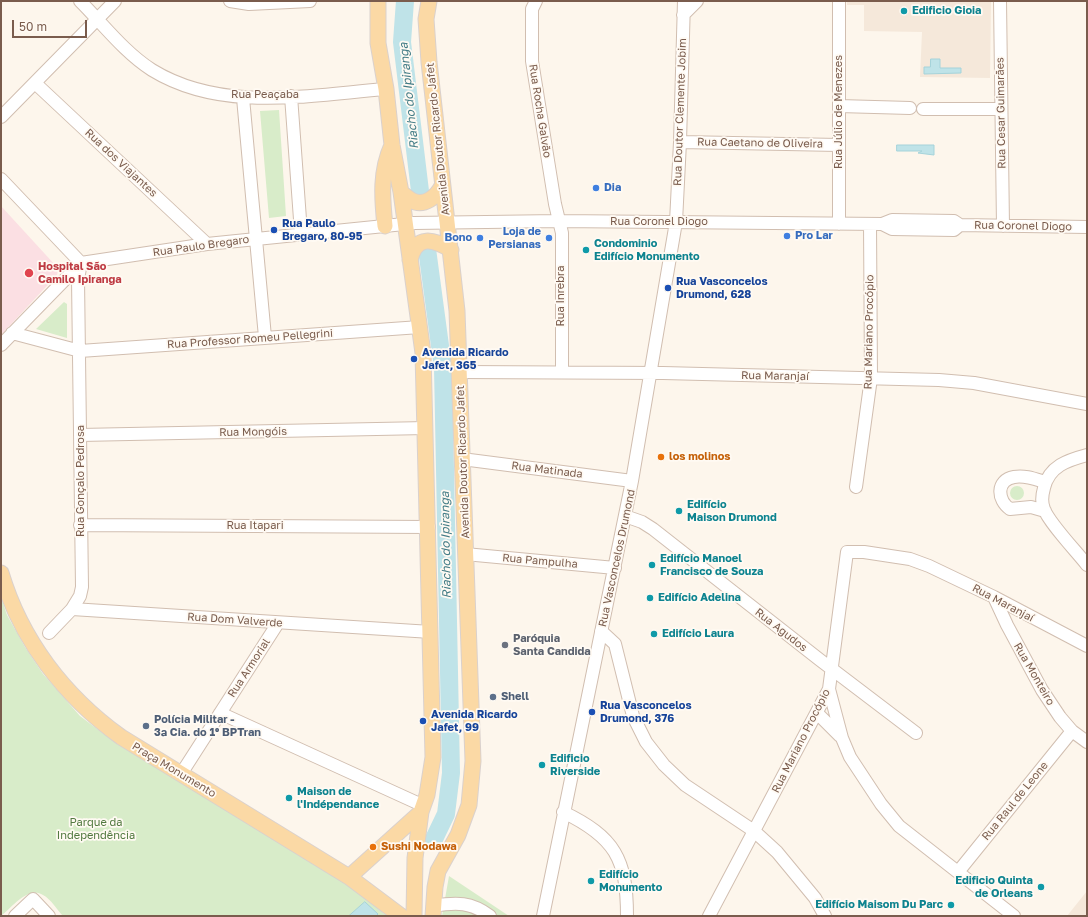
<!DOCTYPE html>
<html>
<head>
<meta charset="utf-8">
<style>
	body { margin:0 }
	#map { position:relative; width:1088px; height:917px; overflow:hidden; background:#fdf6ec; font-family:"Golos Text",sans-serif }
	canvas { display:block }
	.frame { position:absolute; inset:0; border:2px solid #7a5c4d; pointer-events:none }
	.scale { position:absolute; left:12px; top:20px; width:75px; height:18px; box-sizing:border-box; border:2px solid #7a5c4d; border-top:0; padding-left:5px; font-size:12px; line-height:14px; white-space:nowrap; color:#7a5c4d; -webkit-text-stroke:3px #fffaf3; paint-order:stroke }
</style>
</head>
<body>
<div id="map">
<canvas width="1088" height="917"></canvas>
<div class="frame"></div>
<div class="scale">50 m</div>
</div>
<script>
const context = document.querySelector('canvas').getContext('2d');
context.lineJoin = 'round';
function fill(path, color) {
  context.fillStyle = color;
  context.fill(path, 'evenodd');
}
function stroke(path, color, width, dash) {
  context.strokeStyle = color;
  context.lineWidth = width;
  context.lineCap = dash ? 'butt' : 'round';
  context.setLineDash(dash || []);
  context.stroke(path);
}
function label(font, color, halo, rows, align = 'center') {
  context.font = font + ' "Golos Text",sans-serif';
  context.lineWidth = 3.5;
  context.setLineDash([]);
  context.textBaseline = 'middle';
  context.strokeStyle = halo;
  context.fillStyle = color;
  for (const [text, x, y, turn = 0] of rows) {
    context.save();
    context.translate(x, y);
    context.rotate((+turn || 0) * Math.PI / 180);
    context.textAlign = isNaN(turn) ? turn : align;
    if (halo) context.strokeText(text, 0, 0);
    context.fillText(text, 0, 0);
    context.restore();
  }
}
const residential = new Path2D(`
	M847,1h144l-1,77 -70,-1 2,-45 -58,-1v-26h-17z
	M1087,891v25h-20z`);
const medical = new Path2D(`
	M1,206l55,60 2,4 -1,5 -56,60z`);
const green = new Path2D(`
	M279,110l7,106 -17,2 -9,-107z
	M64,302l3,2v34l-31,-9z
	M1010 493a7 7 0 1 1 14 0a7 7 0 1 1-14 0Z
	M1,597l6,18 18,32 18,27 37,42 37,28 229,139 41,33h-324c-6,-6 -12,-17 -20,-21 -16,-9 -31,13 -42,21z
	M449,876l60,40h-67z`);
const water = new Path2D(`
	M931,59h9v9h21v5l-37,1v-7h6z
	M897,145h37v10l-16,-2 4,-2h-25z
	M365,902l13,12 -2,2h-27z`);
const river = new Path2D(`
	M405,1l-3,41 18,149
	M427,249l16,119 8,405 -5,41 -12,25`);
const minor = new Path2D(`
	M80,1c23,23 44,51 72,69 70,43 157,25 234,19
	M230,1l19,3 61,-3
	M536,1l-4,8v52l23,143 7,29v138
	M839,1v223
	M1000,1l3,225
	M683,15l14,-14
	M35,83l172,161
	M291,96l10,137
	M243,98l22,239
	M839,106l71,2
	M923,109h78
	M1,117l114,-116
	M680,142l159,3
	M1,179l80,84
	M882,224l10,-4 62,1 6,4 127,2
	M81,263l126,-19 207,-21 144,-2 324,3 10,5 62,1 6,-5
	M12,333l68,18 340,-24
	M1,345l80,-82
	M460,372l203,1 276,7 35,3 113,21
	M80,435l346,-7
	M1087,455c-19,5 -38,11 -43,33 -2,7 -3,14 0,21 5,14 33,43 43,56
	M462,459l170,22
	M856,487l15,-109 -1,-154
	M1045,511l-14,-4 -21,2c-13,-9 -14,-29 4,-32 11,-2 21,2 31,5
	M625,516l17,6 11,7 167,131 96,73
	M80,525l349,2
	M465,554l150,14
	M994,597l13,28 35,65 18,27 12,14 15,11
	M72,609l8,-13 2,-9 -4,-308 3,-16
	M601,631l14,13 18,72 13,26 18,23 21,20 69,46 23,21 38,46 10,18
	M49,633l23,-24 359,23
	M829,689l13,49 8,19 31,47 18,22 115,90
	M220,713l204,93
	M818,714l22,22
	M181,774l97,-151
	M563,812c52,25 64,47 64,104
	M958,872l114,-141
	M433,906c24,-4 38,-4 57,10
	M15,916l18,-17 16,17
	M543,916l89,-435 44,-259 4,-80 4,-141
	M709,916l120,-227 18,-137h17l46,7 19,7 65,31 93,49`);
const major = new Path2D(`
	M378,1v42l8,46 6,56 9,47 22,161 10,404 -6,38 -6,17 -6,46 -1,58
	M429,1l-3,18 3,43 28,249 16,450 -4,44 -11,30 -20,36 -3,16 -2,29
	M401,192c3,3 7,6 10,8 13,8 26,-4 31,-14
	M385,226c-3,-28 -5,-55 7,-81
	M410,260c6,-26 24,-21 41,-10
	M1,573c20,67 63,123 120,164l228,140 52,39
	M349,877l72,-65`);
const markers = [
	[904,11,4,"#0f9aa8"],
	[596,188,4,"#3f7fe0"],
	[274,230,4,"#1a4fb4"],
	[787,236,4,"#3f7fe0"],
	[480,238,4,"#3f7fe0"],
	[549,238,4,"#3f7fe0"],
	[586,250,4,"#0f9aa8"],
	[29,273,5,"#e0444e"],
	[668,288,4,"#1a4fb4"],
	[414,359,4,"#1a4fb4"],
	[661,457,4,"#e8710a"],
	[679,511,4,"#0f9aa8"],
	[652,565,4,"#0f9aa8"],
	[650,598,4,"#0f9aa8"],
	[654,634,4,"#0f9aa8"],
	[505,645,4,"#6b7280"],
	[493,697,4,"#5c6f8a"],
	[592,712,4,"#1a4fb4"],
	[423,721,4,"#1a4fb4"],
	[146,726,4,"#5c6f8a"],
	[542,765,4,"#0f9aa8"],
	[289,798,4,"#0f9aa8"],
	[373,847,4,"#e8710a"],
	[591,881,4,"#0f9aa8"],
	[1041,887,4,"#0f9aa8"],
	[951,905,4,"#0f9aa8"]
];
const cultureNames = [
	["Edificio Gioia",912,11],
	["Condominio",594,244],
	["Edifício Monumento",594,257],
	["Edifício",687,505],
	["Maison Drumond",687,518],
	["Edifício Manoel",660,559],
	["Francisco de Souza",660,572],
	["Edifício Adelina",658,598],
	["Edifício Laura",662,634],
	["Edificio",550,759],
	["Riverside",550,772],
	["Maison de",297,792],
	["l'Indépendance",297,805],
	["Edifício",599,875],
	["Monumento",599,888],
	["Edificio Quinta",1033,881,"right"],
	["de Orleans",1033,894,"right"],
	["Edifício Maisom Du Parc",943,905,"right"]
];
const streetNames = [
	["Rua Peaçaba",265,95],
	["Rua Rocha Galvão",540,111,81],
	["Rua Doutor Clemente Jobim",680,112,-88],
	["Rua Júlio de Menezes",839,112,-90],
	["Rua Cesar Guimarães",1001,113,-91],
	["Avenida Doutor Ricardo Jafet",438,139,-96],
	["Rua Caetano de Oliveira",760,143,1],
	["Rua dos Viajantes",121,163,43],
	["Rua Coronel Diogo",659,222],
	["Rua Coronel Diogo",1023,226,1],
	["Rua Paulo Bregaro",201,246,-8],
	["Rua Inrebra",561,296,-90],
	["Rua Mariano Procópio",869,332,-89],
	["Rua Professor Romeu Pellegrini",250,339,-4],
	["Rua Maranjaí",775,376,1],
	["Rua Mongóis",253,432,-1],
	["Avenida Doutor Ricardo Jafet",463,462,-92],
	["Rua Matinada",547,470,7],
	["Rua Gonçalo Pedrosa",81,481,-90],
	["Rua Itapari",255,526],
	["Rua Vasconcelos Drumond",617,558,-78],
	["Rua Pampulha",540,561,5],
	["Rua Maranjaí",1003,603,28],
	["Rua Dom Valverde",235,620,4],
	["Rua Agudos",781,630,38],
	["Rua Armorial",249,668,-57],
	["Rua Monteiro",1034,674,60],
	["Rua Mariano Procópio",801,741,-63],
	["Praça Monumento",174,770,31],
	["Rua Raul de Leone",1015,801,-51]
];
const shopNames = [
	["Dia",604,188],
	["Loja de",541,232,"right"],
	["Persianas",541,245,"right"],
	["Pro Lar",795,236],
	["Bono",472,238,"right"]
];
const transitNames = [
	["Rua Paulo",282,224],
	["Bregaro, 80-95",282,237],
	["Rua Vasconcelos",676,282],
	["Drumond, 628",676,295],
	["Avenida Ricardo",422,353],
	["Jafet, 365",422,366],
	["Rua Vasconcelos",600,706],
	["Drumond, 376",600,719],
	["Avenida Ricardo",431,715],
	["Jafet, 99",431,728]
];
const healthNames = [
	["Hospital São",38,267],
	["Camilo Ipiranga",38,280]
];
const foodNames = [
	["los molinos",669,457],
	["Sushi Nodawa",381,847]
];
const worshipNames = [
	["Paróquia",513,639],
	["Santa Candida",513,652]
];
const serviceNames = [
	["Shell",501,697],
	["Polícia Militar -",154,720],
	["3ª Cia. do 1º BPTran",154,733]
];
const parkNames = [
	["Parque da",96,823],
	["Independência",96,836]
];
const waterNames = [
	["Riacho do Ipiranga",409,96,-96],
	["Riacho do Ipiranga",446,545,-91]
];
fill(residential, '#f5e8da');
fill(medical, '#fbdfe3');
fill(green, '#d8ecc9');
fill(water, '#bfe3e8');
stroke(water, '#a5d3da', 1);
stroke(river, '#bfe3e8', 18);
stroke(minor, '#d1beb0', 14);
stroke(major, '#dad1cd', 17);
stroke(minor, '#fff', 12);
stroke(major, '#fbd9a5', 15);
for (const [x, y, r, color] of markers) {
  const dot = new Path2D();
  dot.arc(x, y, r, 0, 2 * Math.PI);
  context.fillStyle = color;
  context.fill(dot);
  stroke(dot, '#fffaf3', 1.5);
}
label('bold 11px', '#0d838f', '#fffaf3', cultureNames, 'left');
label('11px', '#7a5c4d', '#fffaf3', streetNames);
label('bold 11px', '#366cbe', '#fffaf3', shopNames, 'left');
label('bold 11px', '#164399', '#fffaf3', transitNames, 'left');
label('bold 11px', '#be3a42', '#fffaf3', healthNames, 'left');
label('bold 11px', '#c56008', '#fffaf3', foodNames, 'left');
label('bold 11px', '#5b616d', '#fffaf3', worshipNames, 'left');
label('bold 11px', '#4e5e75', '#fffaf3', serviceNames, 'left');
label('11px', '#537a41', '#fffaf3', parkNames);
label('italic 12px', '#437c86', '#fffaf3', waterNames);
</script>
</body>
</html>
